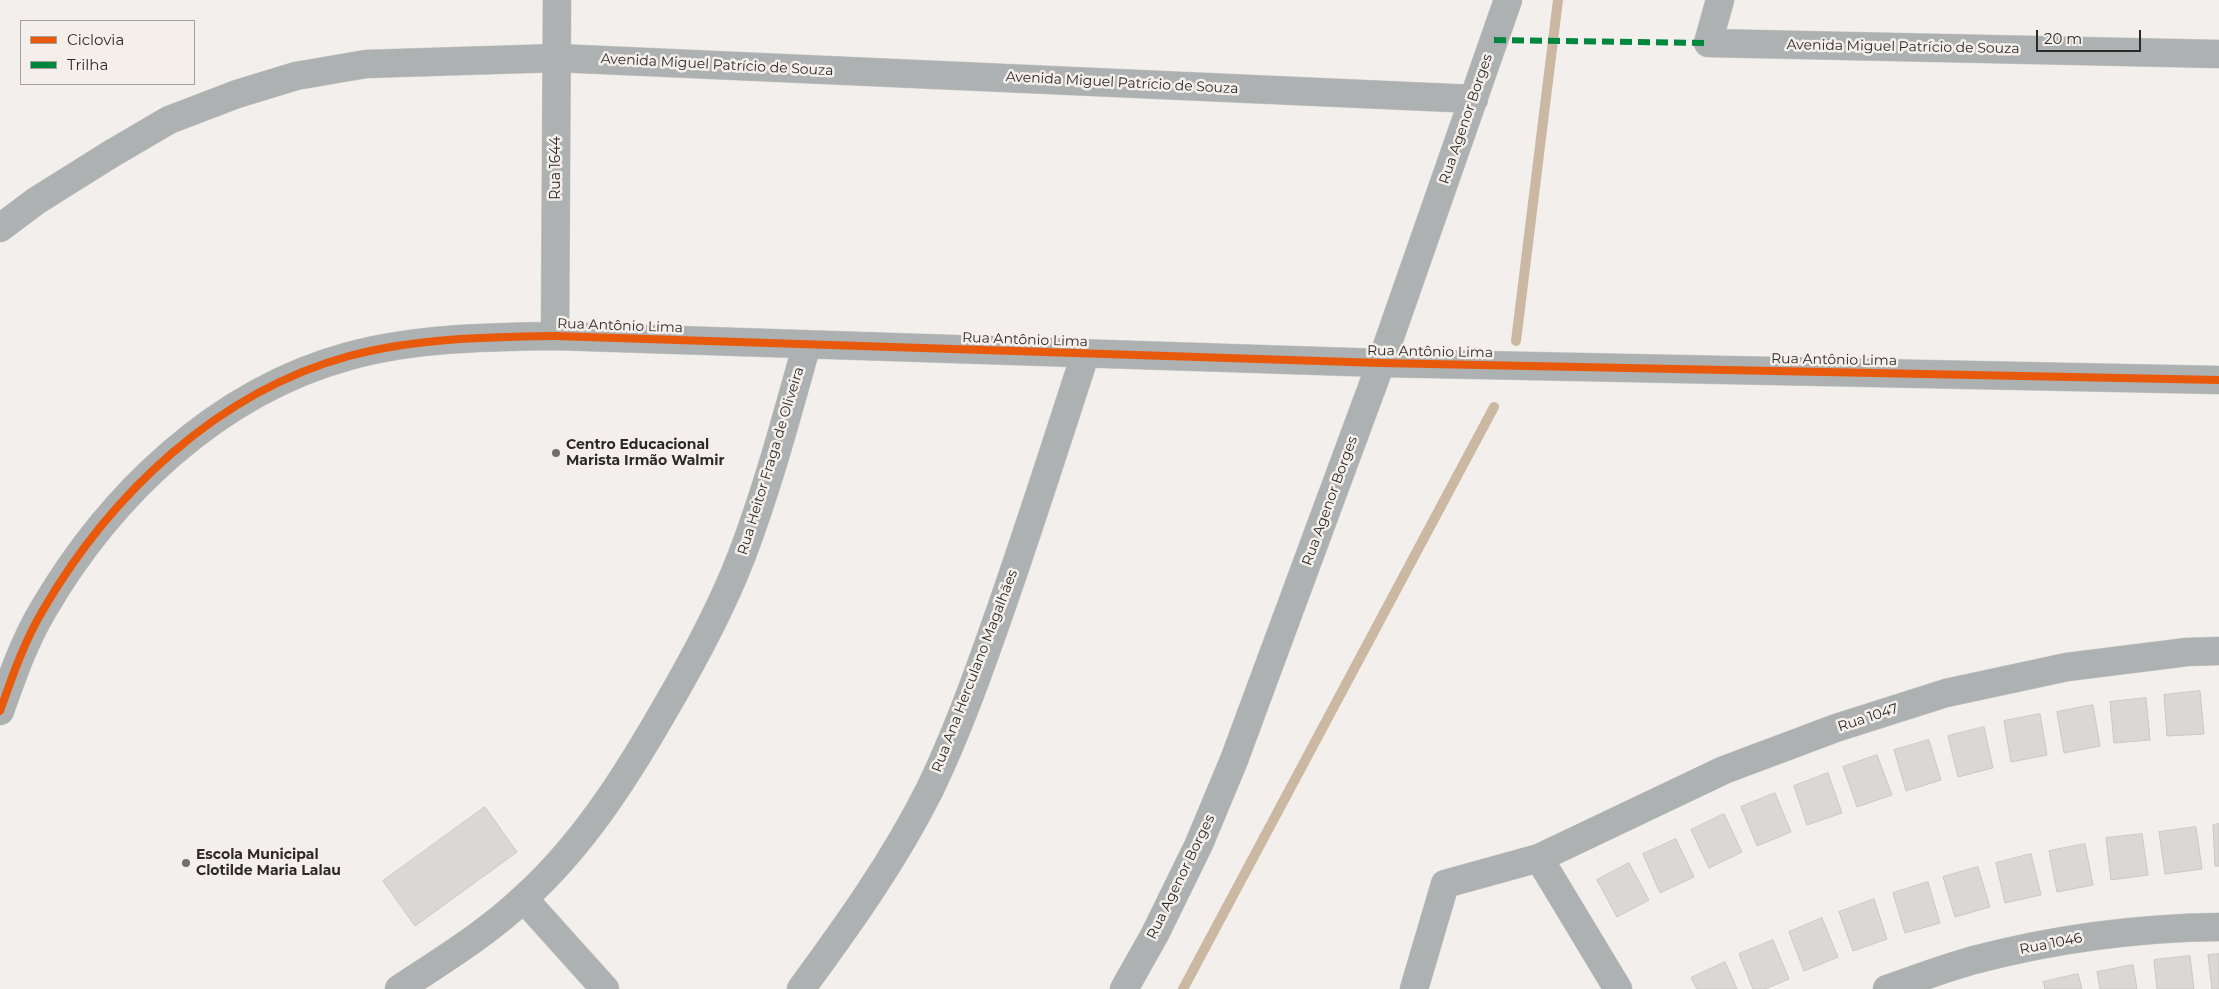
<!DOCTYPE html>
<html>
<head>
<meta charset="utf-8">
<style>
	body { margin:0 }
	#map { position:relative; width:2219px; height:989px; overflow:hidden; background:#f2efec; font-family:Montserrat,sans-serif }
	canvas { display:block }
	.legend { position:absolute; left:20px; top:20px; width:175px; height:65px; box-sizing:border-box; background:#f4efea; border:1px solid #a4a09c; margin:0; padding:6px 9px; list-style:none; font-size:15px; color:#2c2a28 }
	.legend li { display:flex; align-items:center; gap:10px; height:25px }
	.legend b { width:25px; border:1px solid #a4a09c }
	.scale { position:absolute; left:2036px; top:30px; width:105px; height:22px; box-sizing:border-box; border:2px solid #2c2a28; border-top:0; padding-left:6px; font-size:15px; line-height:18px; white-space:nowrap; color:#2c2a28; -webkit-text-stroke:4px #f4efea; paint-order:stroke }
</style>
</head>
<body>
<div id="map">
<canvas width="2219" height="989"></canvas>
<ul class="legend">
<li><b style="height:6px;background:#e8590c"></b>Ciclovia</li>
<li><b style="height:6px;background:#00873e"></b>Trilha</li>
</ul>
<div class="scale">20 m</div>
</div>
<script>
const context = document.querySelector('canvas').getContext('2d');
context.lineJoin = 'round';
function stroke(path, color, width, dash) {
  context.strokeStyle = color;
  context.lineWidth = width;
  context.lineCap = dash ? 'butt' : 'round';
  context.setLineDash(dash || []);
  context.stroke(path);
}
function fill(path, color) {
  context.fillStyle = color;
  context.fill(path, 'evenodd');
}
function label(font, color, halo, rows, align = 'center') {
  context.font = font + ' Montserrat,sans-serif';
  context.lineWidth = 5;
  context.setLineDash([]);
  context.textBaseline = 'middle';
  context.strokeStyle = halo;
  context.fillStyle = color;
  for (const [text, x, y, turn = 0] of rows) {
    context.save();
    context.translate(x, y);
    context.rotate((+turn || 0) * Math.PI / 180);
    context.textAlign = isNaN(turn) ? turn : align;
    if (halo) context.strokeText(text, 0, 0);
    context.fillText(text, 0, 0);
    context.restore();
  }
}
const stream = new Path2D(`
	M1516,341l42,-341
	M1183,989l311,-582`);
const building = new Path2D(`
	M2200,691l4,43 -37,2 -3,-41z
	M2146,698l4,42 -36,3 -4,-41z
	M2093,705l7,41 -36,7 -7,-41z
	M2040,714l7,41 -36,7 -7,-41z
	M1984,727l9,41 -35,9 -10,-41z
	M1929,740l12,40 -35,11 -12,-41z
	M1877,755l15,40 -35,12 -14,-40z
	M1828,773l14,40 -35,12 -13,-39z
	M1775,793l16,39 -34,14 -16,-39z
	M485,807l32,45 -102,74 -32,-45z
	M1724,814l18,38 -33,16 -18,-38z
	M2219,824v42h-4l-2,-41z
	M2196,827l6,42 -37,5 -6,-42z
	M2142,834l6,41 -37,5 -5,-42z
	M1676,839l18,38 -34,16 -17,-39z
	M2085,844l8,41 -36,7 -8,-41z
	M2031,854l10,41 -36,8 -9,-40z
	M1629,863l20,37 -32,17 -20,-37z
	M1978,867l12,40 -35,10 -12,-40z
	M1928,882l12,41 -35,10 -12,-40z
	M1874,899l13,40 -34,12 -14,-39z
	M1822,918l16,39 -34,14 -15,-39z
	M1773,940l16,39 -24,10h-12l-14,-35z
	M2219,954v35h-7l-4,-34z
	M2190,956l4,33h-37l-3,-29z
	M1725,962l12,27h-40l-6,-11z
	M2133,965l4,24h-37l-3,-17z
	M2078,974l4,15h-37l-2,-7z`);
const street = new Path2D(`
	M1720,0l-12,43 511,11
	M0,228l36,-27 75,-47 58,-34 68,-26 59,-18 70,-12 191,-6 917,41
	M555,336l2,-336
	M0,711c12,-34 24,-69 43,-101 67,-115 174,-218 306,-254 66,-18 137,-19 206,-20l826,27 838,17
	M1539,858l79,131
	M524,899l81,90
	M399,989c42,-28 87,-55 124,-90 58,-52 101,-119 139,-185 30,-51 59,-104 80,-159 26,-68 45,-140 65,-211
	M801,989c47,-64 93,-128 129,-200 26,-54 47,-112 67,-169 31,-88 59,-176 88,-265
	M1124,989l31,-55 44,-90 35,-84 147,-397 127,-363
	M1414,989l31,-105 94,-26 185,-88 112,-42 110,-35 121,-26 120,-15 32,-1
	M1887,989c29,-10 58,-21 87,-29 80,-21 162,-32 245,-33`);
const quiet = new Path2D(`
	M1494,40l214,3`);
const cycleway = new Path2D(`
	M0,711c12,-34 24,-69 43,-101 67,-115 174,-218 306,-254 66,-18 137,-19 206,-20l826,27 838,17`);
const markers = [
	[556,453,5,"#716f6d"],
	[186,863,5,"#716f6d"]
];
const streetNames = [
	["Avenida Miguel Patrício de Souza",1903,47,1],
	["Avenida Miguel Patrício de Souza",717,65,3],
	["Avenida Miguel Patrício de Souza",1122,83,3],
	["Rua Agenor Borges",1466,119,-71],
	["Rua 1644",556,168,-90],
	["Rua Antônio Lima",620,326,2],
	["Rua Antônio Lima",1025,340,2],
	["Rua Antônio Lima",1430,352,1],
	["Rua Antônio Lima",1834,360,1],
	["Rua Heitor Fraga de Oliveira",771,461,-73],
	["Rua Agenor Borges",1330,501,-70],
	["Rua Ana Herculano Magalhães",975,671,-69],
	["Rua 1047",1868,718,-18],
	["Rua Agenor Borges",1181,877,-64],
	["Rua 1046",2051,944,-11]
];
const poiNames = [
	["Centro Educacional",566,445],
	["Marista Irmão Walmir",566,461],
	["Escola Municipal",196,855],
	["Clotilde Maria Lalau",196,871]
];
stroke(stream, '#cbb8a2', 10);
fill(building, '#dad7d5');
stroke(building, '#cac7c5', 1);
stroke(street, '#ceccca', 29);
stroke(street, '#adb1b1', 28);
stroke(quiet, '#00873e', 6, [12, 6]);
stroke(cycleway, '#e8590c', 8);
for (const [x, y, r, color] of markers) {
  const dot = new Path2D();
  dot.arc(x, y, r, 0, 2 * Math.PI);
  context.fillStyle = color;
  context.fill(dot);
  stroke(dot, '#f4efea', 2);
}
label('14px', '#2c2a28', '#f4efea', streetNames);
label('bold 14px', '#2c2a28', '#f4efea', poiNames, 'left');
</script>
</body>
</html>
